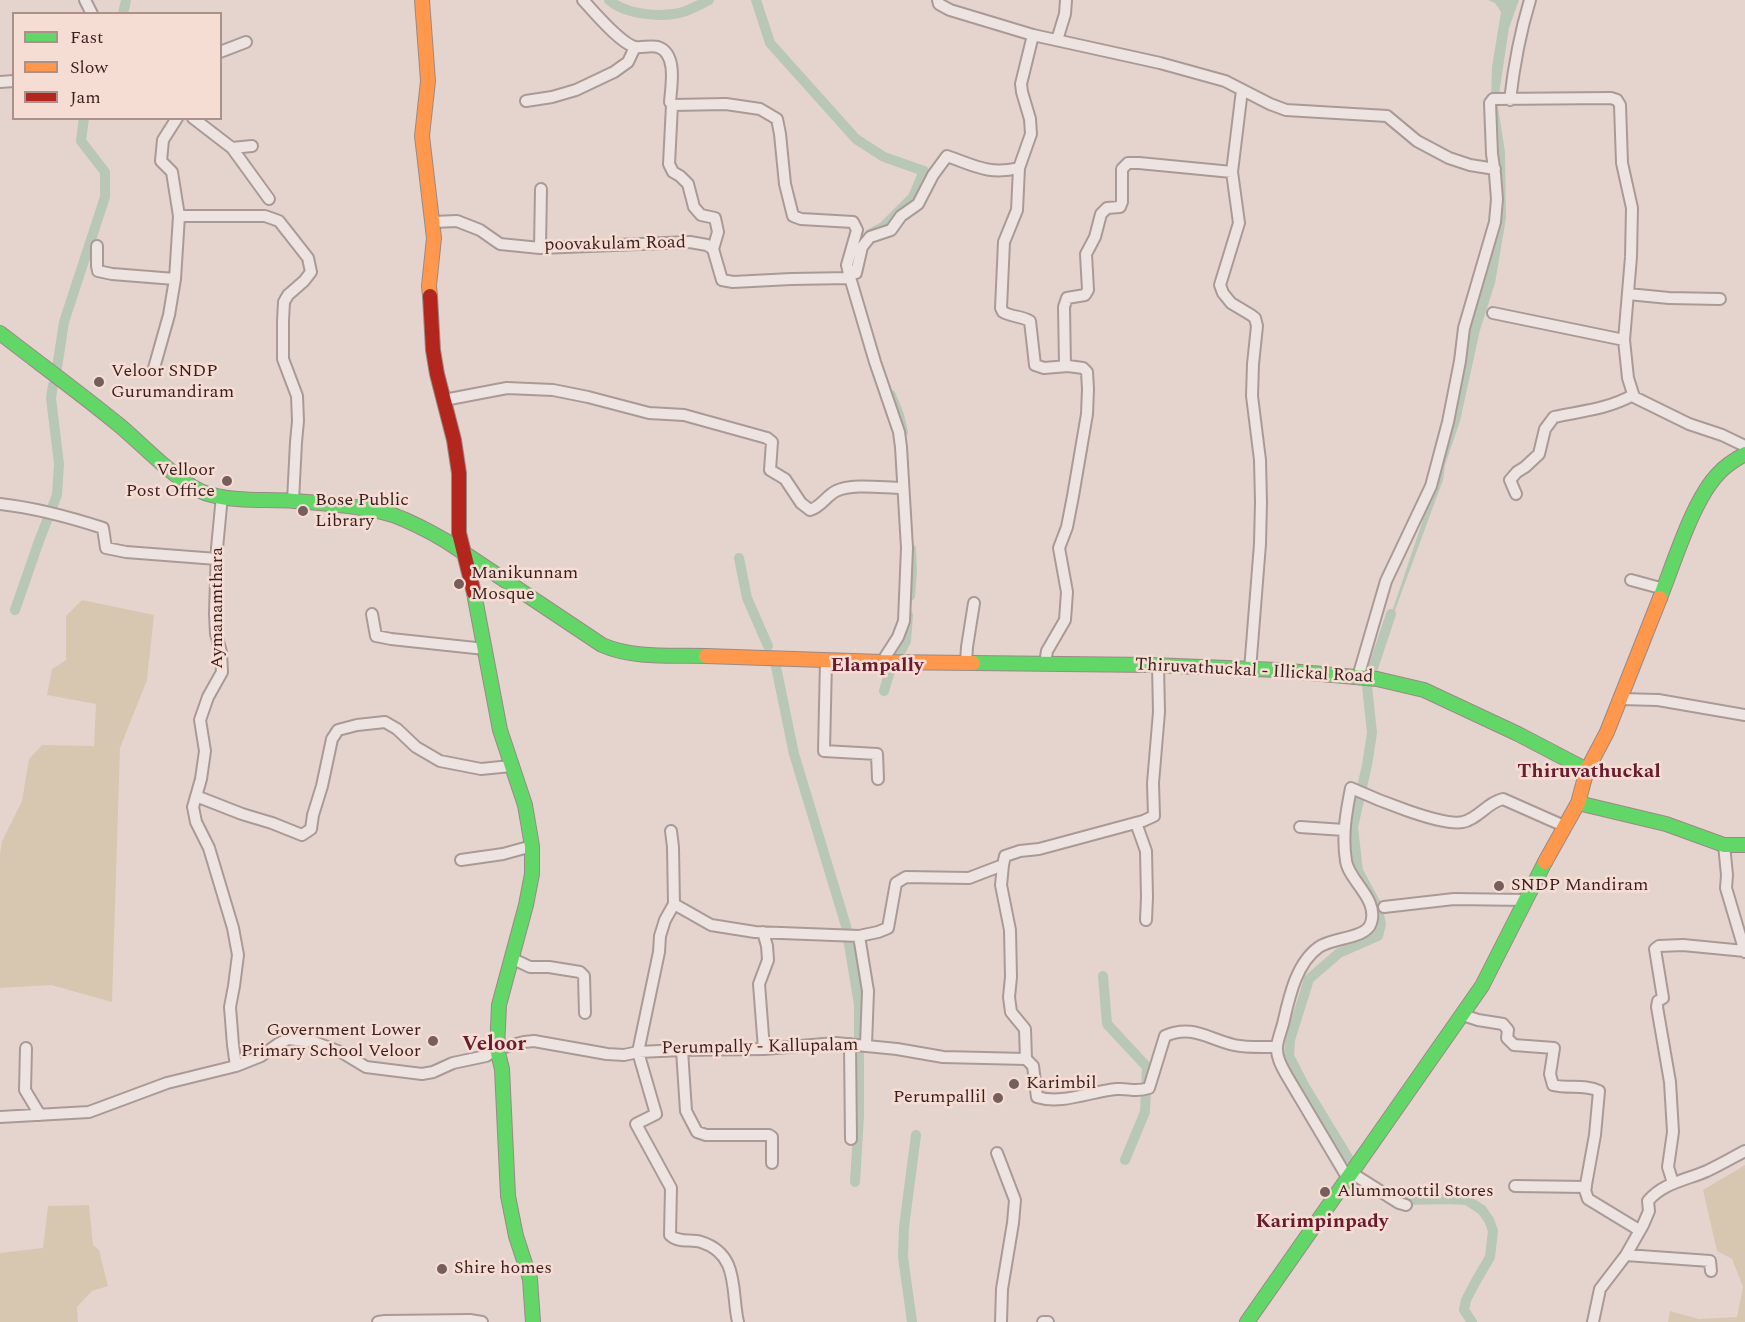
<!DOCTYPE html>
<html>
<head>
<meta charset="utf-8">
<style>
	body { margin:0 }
	#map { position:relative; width:1745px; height:1322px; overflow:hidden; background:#e5d4ce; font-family:Spectral,serif }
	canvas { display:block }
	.legend { position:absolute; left:12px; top:12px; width:210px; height:108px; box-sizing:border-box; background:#f6ddd4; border:2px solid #ab918b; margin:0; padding:8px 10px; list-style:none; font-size:18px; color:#3a1f1e }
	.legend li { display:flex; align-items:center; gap:12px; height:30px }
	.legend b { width:30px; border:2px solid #ab918b }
</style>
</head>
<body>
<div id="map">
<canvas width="1745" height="1322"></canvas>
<ul class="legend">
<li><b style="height:8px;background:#63d668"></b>Fast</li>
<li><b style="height:8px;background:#ff974d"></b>Slow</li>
<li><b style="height:8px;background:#b3261e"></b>Jam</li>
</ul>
</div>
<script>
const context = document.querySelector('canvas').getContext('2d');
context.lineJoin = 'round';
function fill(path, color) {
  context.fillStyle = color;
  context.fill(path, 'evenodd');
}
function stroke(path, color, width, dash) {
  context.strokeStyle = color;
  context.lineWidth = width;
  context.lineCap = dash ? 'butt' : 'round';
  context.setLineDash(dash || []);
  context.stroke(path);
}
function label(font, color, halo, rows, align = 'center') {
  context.font = font + ' Spectral,serif';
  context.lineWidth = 5;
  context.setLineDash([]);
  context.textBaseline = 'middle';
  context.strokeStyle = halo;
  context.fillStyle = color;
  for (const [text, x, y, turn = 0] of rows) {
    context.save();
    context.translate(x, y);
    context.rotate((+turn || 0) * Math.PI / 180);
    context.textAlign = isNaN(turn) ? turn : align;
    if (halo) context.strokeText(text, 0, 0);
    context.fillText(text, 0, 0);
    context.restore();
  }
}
const green = new Path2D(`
	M82,600l72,15 -7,65 -27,68 -8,254 -61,-17 -51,3v-134l2,-13 20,-40 7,-42 13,-14 52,1 2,-42 -49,-9 5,-26 14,-9v-44z
	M1745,1165v157h-77l2,-11 29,8 38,-2 6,-30 -11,-28 -15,-8 -14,-61z
	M89,1205l4,40 6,5 9,36 -16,5 -15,16 1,15h-78v-69l43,-5 5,-42z`);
const water = new Path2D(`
	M1488,0h31l-10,28 -10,66 -1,13 7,45 1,66 -11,65 -15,47 -20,91 -15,44 -2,15 -76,206 66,-196 31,-151 32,-110 -5,-131 1,-31 9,-55 -6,-9z`);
const canal = new Path2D(`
	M609,0c17,15 53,18 74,12 9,-3 18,-8 26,-12
	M756,0l14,43 86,96 28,18 40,14 -11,26 -30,30 -13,7
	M123,14l3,-14
	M57,368l7,-46 41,-125v-25l-24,-31 3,-23
	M891,395l8,20 4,17
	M739,558l8,40 21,48
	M910,596l2,-25 -1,-22
	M15,610l24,-69 18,-46 2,-31 -8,-66 2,-13
	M775,662l19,92 52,172 13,79v111l-4,66
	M884,691l5,-17 17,-33 2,-26
	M1103,976l4,48 40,43 -2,45 -20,48
	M1349,1159l-44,-72 -16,-31 1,-16 19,-61 30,-26 39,-17 3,-12 -4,-18 -19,-35 -5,-44 14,-62 5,-32 -5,-47 24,-72
	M1396,1195l9,5 39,-1 23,1 15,10 7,10 4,11 -3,26 -14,24 -10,19 -2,10 8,12
	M912,1322l-9,-65 1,-30 12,-92`);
const street = new Path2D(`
	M85,0l7,14
	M583,0c11,12 37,43 52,47 7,1 16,-2 23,0 20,7 13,40 12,55l2,3 54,-1 34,5 17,10 3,15 5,50 8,32 8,3 52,3 4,8 -10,35 2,9 26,88 24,70 2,15 6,101 -3,73 -6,16 -16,25
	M938,0l1,4 11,6 83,25 127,28 65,18 45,23 16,6 101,6 30,25 32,17 21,7 25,4
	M1033,35l-12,49 1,8 8,27 1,15 -12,34 -2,42 -13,32 -3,66 2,4c9,5 18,4 27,9l5,44 9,3 24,-2 15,2 4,4 1,17 -1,25 -14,82 -6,31 -8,21 8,44 -2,28 -18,31 -2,12
	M1057,40l8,-26 1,-14
	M220,52l26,-10
	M0,82l14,-1
	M1242,90l-10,82 7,51 -19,62 3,8 8,10 20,12 4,3 2,8 -4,38 -1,32 8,64 1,42 -1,42 -10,126
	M1510,100c4,-35 10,-67 20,-100
	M526,101l26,-4 24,-7 38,-18 14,-10 7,-15
	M672,105l-3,59 4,8 7,4 8,8 6,23 7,8 14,3 3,14 -5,17
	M193,118l39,30 20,-2
	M232,148l37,51
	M179,216h86l14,5 29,37 3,14 -7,9 -16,14 -4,7 -1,19v38l14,37 1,25 -2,21 -3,59
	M433,222l24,-1 23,9 20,14 40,4 150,-6 17,3 6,4 9,31 11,2 58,-3 59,-1
	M97,246v20l1,5 14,3 63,5
	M540,248l1,-59
	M849,274l7,-1 6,-26 8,-10 21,-7 10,-14 17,-12 15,-29 14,-19c28,10 42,19 72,12
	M1628,294l41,4 51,1
	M1493,313l131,27
	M1065,366l-1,-59 3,-9 18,-3 3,-5 -2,-36 9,-17 6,-23 6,-6 13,-1 2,-5v-33l6,-6h11l93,9
	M154,368l15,-53 6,-36 4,-63 -7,-44 -11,-11 2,-21 14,-22
	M444,400l63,-12 46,2 35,7 61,16 35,2 83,23 5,4 -2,28 15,9 16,24 9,7c11,-3 16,-14 26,-19 16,-8 48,-3 66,-3
	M1516,494l-6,-14 7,-8 8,-5 14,-13 6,-25 9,-12c28,-6 54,-8 79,-22
	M222,496l-5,52 -2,66 1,20 5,18 1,20 -14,25 -8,23 5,31 -4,28 -8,28 3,15 13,26 24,80 5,27 -4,31 -4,21 3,38 3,21
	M0,504c36,4 69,13 103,24l3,20 20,4 91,7
	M1631,580l33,9
	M372,614l4,22 15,3 94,10
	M826,661l-2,90 53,3 1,25
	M966,663l1,-16 7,-44
	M1358,677l28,-96 45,-95 17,-64 12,-61 4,-33 31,-106 2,-23 -2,-25 -3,-20 -2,-51 3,-4 118,-1 6,2 3,5 2,58 10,45 -1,49 -7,83 4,38 6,19 55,27 33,11 23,11
	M1620,699l38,1 87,15
	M196,796l46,18 30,9 30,12 9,-6 2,-14 9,-29 10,-47 6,-9 19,-5 28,-3 12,7 19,18 24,14 41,8 30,-3
	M1136,823l10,28 1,46 -1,23
	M1300,827l44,3
	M671,831l2,16 1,57 -9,16 -5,16 -1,16 -21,100 18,62 -20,10 35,64 -1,47c8,8 21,4 31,7 39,12 30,50 37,80
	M1724,845l3,30 -1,13 19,64
	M461,860l42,-6 29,-8
	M674,904l37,21 44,7 104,4 19,-4 10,-4 8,-45 10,-6 63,1 34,-13
	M1384,907l70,-8 72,1
	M763,932l4,14 1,14 -9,24 5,65
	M859,936l9,55 -2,54
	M513,959l17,8h19l31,5 4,4 1,37
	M1463,1015l15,5 25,4 5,6 -1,8 7,7 40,3 -4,26 3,11c15,4 32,-1 46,6l-4,44 -10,55 3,9 51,31
	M850,1044l1,95
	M26,1048l-1,42 15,25
	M682,1050l4,61 11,21 9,3h63l3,2v26
	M1026,1059l-1,-30 -14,-17 -2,-15 2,-20 -1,-47 -9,-45 2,-20 2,-9 15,-5 19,-2 104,-28 11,-5 -1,-33 6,-71 -1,-47
	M1026,1059l7,7 4,31c25,8 54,-6 80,-8 13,-1 18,4 32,-1l16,-52c27,-12 43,3 69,9 13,3 29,2 43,2
	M0,1117l89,-5 78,-29 69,-17 25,-10 17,-12 10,-5 26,3 29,11 23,14 56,7 11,-2 20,-9 33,-7 11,-7 27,-7 10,-1 73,13 17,1 14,-3 44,-2 82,-1 72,-6 61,6 46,8 83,2
	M997,1153l18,47 -2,23 -11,66 -1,33
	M1350,1172l49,31 7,2
	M1347,1177l-60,-101c-5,-9 -11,-19 -10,-30 1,-7 4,-15 6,-22 6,-26 13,-61 36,-77 14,-10 47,-8 52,-24 8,-24 -22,-42 -25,-62 -4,-25 0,-48 5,-73 22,10 91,39 112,34 15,-3 25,-20 40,-23l61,27
	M1673,1183l-5,-16 5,-35 -3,-50 -13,-75 1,-6 5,-3 -8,-49 4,-3 24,-1 62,6
	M1515,1186l71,1
	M1626,1255l84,6 1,10
	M378,1322l7,-1 85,-1 12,2
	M1043,1322h5
	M1593,1322l7,-33 26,-34 17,-30 6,-14 -1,-10c15,-18 38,-21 59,-30 13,-6 25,-13 38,-20`);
const fast = new Path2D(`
	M0,333c40,31 80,60 119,92 23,19 62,61 89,69 28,8 58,5 86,7 31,2 70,5 99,14 19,7 36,16 53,26l156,104c32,14 70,10 104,11
	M474,593l26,137 25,75 7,41v28l-6,31 -27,100 -2,44 5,20 6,127 8,40 14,43 3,43
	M1660,598c14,-35 33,-99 59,-125 7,-8 17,-14 26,-19
	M973,663l178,2 127,5 99,9 47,11 94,44 69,36
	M1578,803l88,21 58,21h21
	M1247,1322l235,-336 63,-124`);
const slow = new Path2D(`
	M422,0l6,81 -6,55 12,102 -5,48 1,10
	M706,656l176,6 91,1
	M1545,862l33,-59 9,-33 20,-38 53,-134`);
const jam = new Path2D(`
	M430,296l3,54 4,24 17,66 5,33v60l15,60`);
const markers = [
	[99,382,6,"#765e5c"],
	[227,481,6,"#765e5c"],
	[303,511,6,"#765e5c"],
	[459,584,6,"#765e5c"],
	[1499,886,6,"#765e5c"],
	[433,1041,6,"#765e5c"],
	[1014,1084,6,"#765e5c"],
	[998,1098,6,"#765e5c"],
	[1325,1192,6,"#765e5c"],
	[442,1269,6,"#765e5c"]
];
const streetNames = [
	["poovakulam Road",615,245,-1],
	["Aymanamthara",218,608,-90],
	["Thiruvathuckal - Illickal Road",1254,672,3],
	["Perumpally - Kallupalam",760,1048,-1]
];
const poiNames = [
	["Veloor SNDP",111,372],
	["Gurumandiram",111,393],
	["Velloor",215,471,"right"],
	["Post Office",215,492,"right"],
	["Bose Public",315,501],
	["Library",315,522],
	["Manikunnam",471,574],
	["Mosque",471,595],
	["SNDP Mandiram",1511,886],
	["Government Lower",421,1031,"right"],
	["Primary School Veloor",421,1052,"right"],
	["Karimbil",1026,1084],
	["Perumpallil",986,1098,"right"],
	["Alummoottil Stores",1337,1192],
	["Shire homes",454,1269]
];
const neighbourhoodNames = [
	["Elampally",877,667],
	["Thiruvathuckal",1589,773],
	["Karimpinpady",1322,1223]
];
const quarterNames = [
	["Veloor",494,1046]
];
fill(green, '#d8c7b0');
fill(water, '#b9c7b7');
stroke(canal, '#b9c7b7', 10);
stroke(street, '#aa9a97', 14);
stroke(fast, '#9a8a86', 16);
stroke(slow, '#9a8a86', 16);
stroke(jam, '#9a8a86', 16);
stroke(street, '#ede3e0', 10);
stroke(fast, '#63d668', 14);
stroke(slow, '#ff974d', 14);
stroke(jam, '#b3261e', 14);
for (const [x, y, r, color] of markers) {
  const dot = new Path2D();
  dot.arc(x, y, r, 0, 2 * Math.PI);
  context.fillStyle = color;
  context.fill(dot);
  stroke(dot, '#f6ddd4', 2);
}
label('18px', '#3a1f1e', '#f6ddd4', streetNames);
label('18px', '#3a1f1e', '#f6ddd4', poiNames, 'left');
label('bold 20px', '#671d2f', '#f6ddd4', neighbourhoodNames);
label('bold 21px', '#671d2f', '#f6ddd4', quarterNames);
</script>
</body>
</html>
